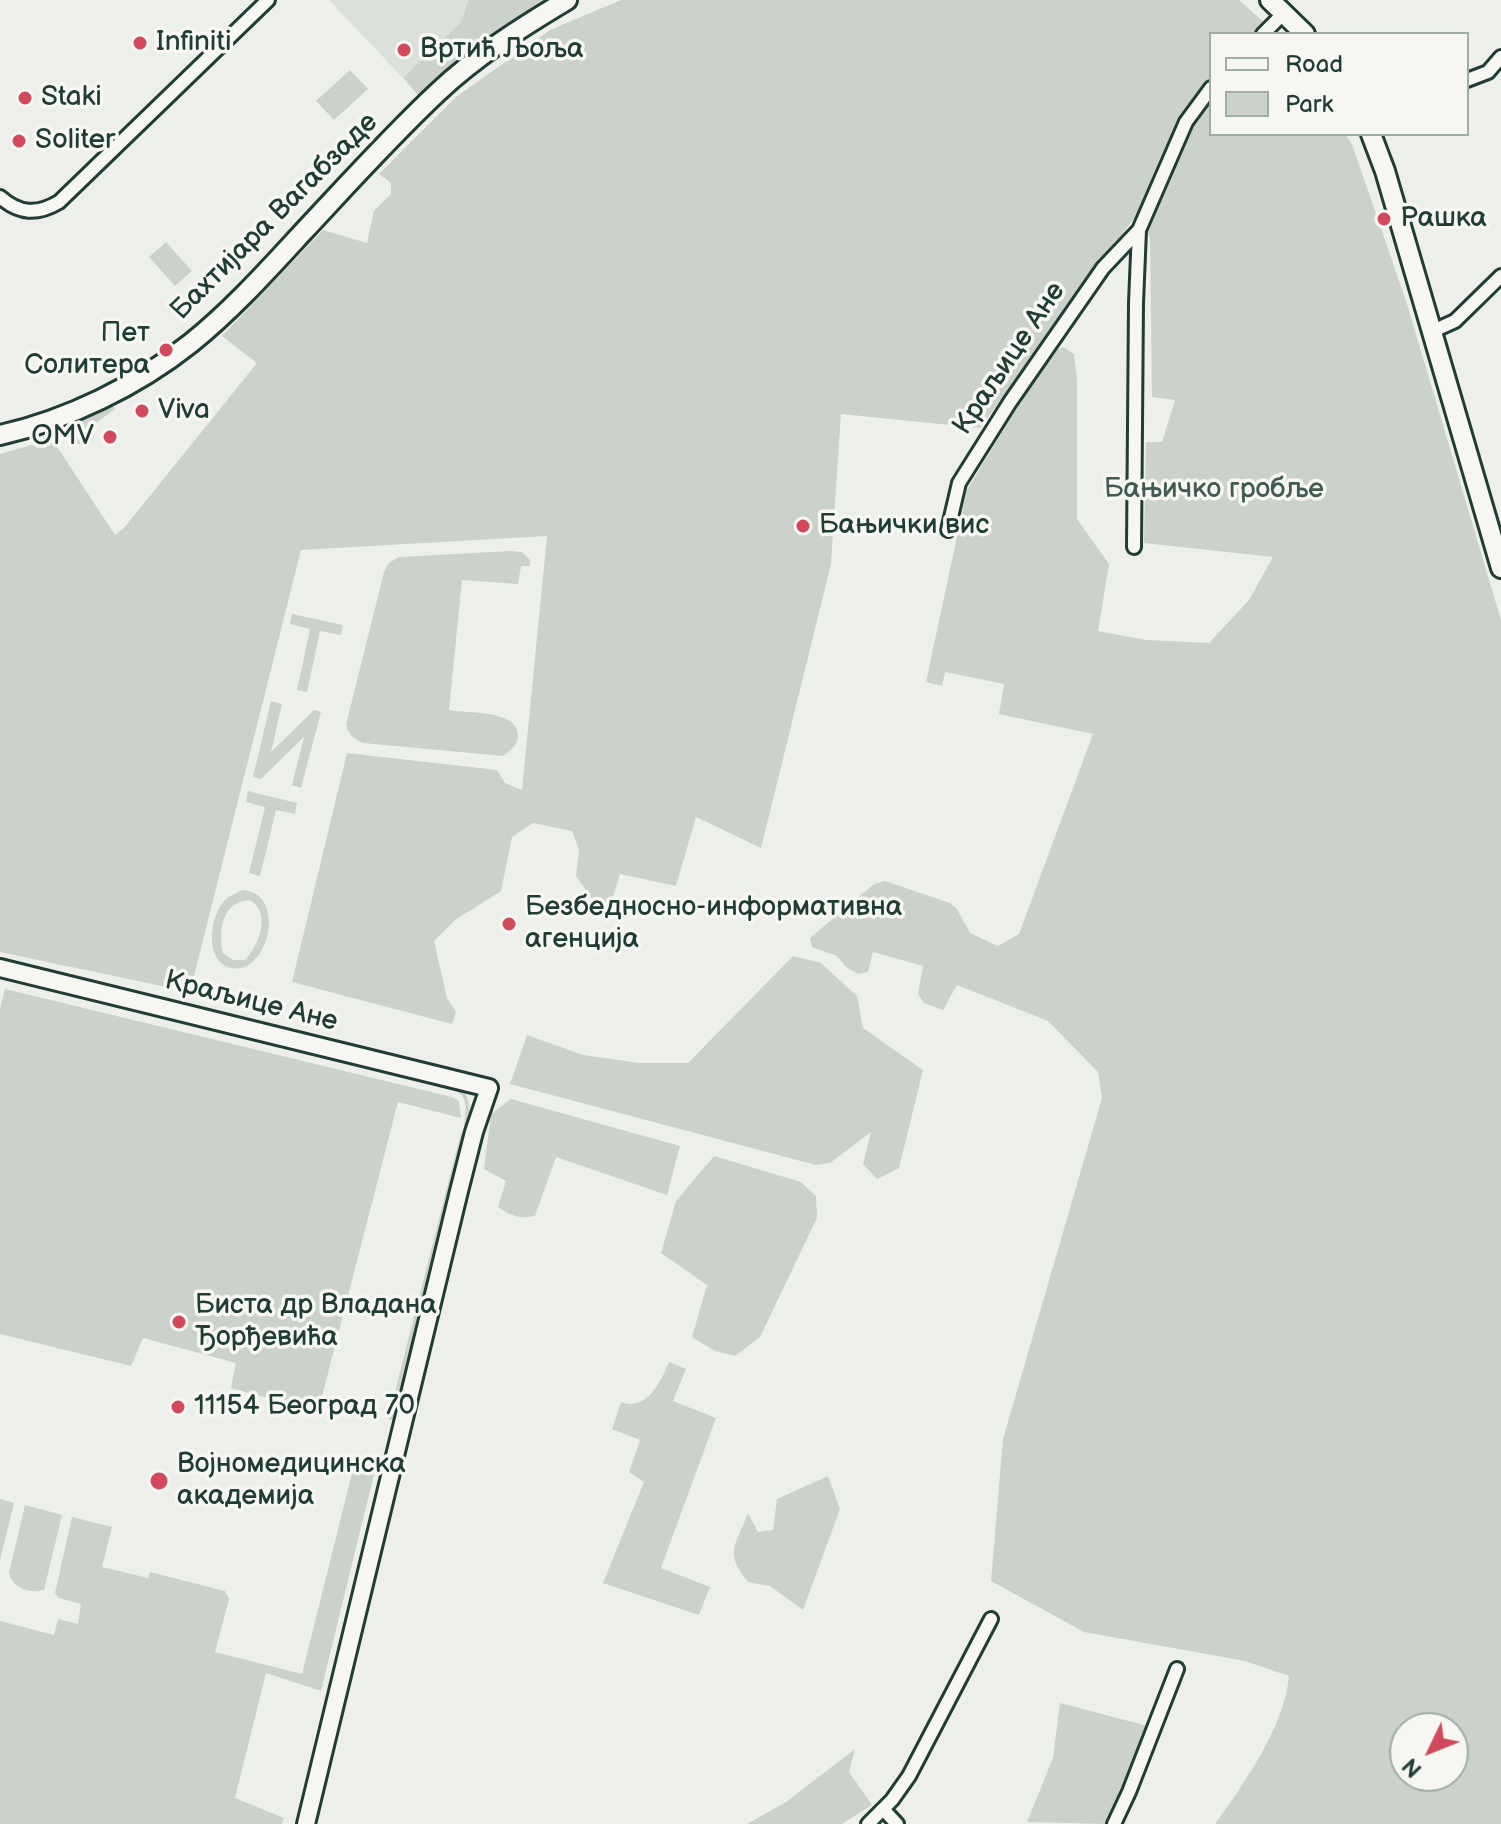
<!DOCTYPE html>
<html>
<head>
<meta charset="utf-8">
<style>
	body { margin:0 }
	#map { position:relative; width:1501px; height:1824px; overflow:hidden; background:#edefea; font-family:"Balsamiq Sans",sans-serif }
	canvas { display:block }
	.legend { position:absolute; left:1209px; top:32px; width:260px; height:104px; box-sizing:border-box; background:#f6f6f2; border:2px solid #a0aca6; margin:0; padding:10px 14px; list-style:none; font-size:24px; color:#1f3d34 }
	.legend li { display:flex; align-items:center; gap:16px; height:40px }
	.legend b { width:40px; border:2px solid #a0aca6 }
	.north { position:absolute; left:1389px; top:1712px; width:80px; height:80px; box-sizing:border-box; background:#f6f6f2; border:2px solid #a0aca6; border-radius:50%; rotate:227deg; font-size:22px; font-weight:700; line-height:32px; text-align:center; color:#1f3d34 }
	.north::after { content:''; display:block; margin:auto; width:28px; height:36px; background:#d1495b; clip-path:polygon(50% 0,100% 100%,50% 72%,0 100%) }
</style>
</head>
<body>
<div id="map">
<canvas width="1501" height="1824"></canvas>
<ul class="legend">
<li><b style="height:10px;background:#f6f6f2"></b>Road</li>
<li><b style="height:22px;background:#cbd2cc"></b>Park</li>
</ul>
<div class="north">N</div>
</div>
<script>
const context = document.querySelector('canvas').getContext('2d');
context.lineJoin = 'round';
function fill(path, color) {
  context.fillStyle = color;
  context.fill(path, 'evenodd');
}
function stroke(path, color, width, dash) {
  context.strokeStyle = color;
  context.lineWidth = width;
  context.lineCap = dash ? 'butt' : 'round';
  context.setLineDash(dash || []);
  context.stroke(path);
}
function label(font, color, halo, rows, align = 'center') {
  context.font = font + ' "Balsamiq Sans",sans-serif';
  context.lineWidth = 7;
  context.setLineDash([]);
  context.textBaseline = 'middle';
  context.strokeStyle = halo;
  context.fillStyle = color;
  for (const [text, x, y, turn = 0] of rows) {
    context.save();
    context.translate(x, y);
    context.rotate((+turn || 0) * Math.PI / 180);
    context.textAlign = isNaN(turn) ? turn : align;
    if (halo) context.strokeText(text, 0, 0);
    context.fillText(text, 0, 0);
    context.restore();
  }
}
const built = new Path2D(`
	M329,0h139l-6,21 -59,57z`);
const green = new Path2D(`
	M468,0h76l-110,82 -15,14 -16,-18 59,-57z
	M621,0h618l38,34h-66v100h135l7,13 54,157 94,316v1204h-286c29,-40 70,-99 74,-148l-44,-15 -161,-29 -93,-51 12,-142 99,-341 -4,-26 -50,-51 -91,-36 -14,25 -19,-7 -6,-9 5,-28 -50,-14 -5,20 -10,2 -12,-7 -9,-11 -25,-9 -2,-9 64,-54 11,-3 65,22 7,6 13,24 28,13 21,-12 74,-200 -94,-20 5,-30 -59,-12 -3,14 -16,-4 41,-192 82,-136 14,-7 11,7 3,25v140l32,45 -11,67 48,9 63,3 40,-43 24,-43 -129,-14 2,-101h16l13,-42 -23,-3 -2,-159 -13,-24 -157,214 -139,-14 -10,150 -70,284 -65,-31 -20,69 -56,-12 -9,30 -19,-5 -16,-23 3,-26 -7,-19 -39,-8 -21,14 -11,54 -46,29 -21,21 13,57 9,14 -4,12 -160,-42 55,-229 150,17 8,13 17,7 25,-254 -246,14 -111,442 -190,-40v-498l52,-15 63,96 9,-7 133,-165 -35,-27 101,-106 44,13 7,-32 17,-17v-11l-12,-9 77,-77 94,-67zM1405,1728h48v48h-48z
	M350,70l18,19 -34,31 -18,-19z
	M166,242l26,29 -17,15 -26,-29z
	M112,405l3,4 -23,17 2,11 -4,7h-14l-10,-17z
	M511,551l11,1 8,8v6h-9l-3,18 -56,-4 -13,130c18,4 68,-1 69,25 0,10 -8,16 -15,21l-140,-13c-10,-5 -14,-8 -17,-18l38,-153 5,-9 10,-6z
	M292,614l51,11 -2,10 -21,-4 -13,61 -10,-2 13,-61 -20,-5z
	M271,701l11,3 -11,48 43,-42 7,2 -20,76 -9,-3 12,-48 -43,42 -8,-2z
	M248,791l49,12 -2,11 -19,-4 -16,66 -11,-3 16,-66 -19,-5z
	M242,890c46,2 27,86 -11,78 -28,-7 -21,-54 -5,-69 4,-4 12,-6 16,-9zM250,900c22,14 9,45 -5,60h-12l-10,-7c-5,-22 -1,-52 27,-53z
	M793,956l28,7 36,33 6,32 60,42 -24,98 -22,11 -14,-15 8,-32 -41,31 -14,2 -306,-81 17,-49 56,20 56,8h49z
	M0,973l421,105 -4,2 -417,-102z
	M5,989l447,108 7,4 2,17 -63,-16 -80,310 -87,-24 5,-25 -93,-25 -12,28 -131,-32v-325z
	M428,1078c39,13 43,7 41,50l-5,-2c9,-51 -19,-25 -36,-48z
	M511,1099l169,47 -13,49 -111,-38 -21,59c-16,3 -24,0 -37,-9l8,-26 -22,-12 7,-55z
	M461,1133l5,1 -69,287 -9,-2z
	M714,1156l87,26 15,14 1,22 -57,119 -25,19 -20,-5 -23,-14 15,-52 -46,-32 15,-52z
	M669,1362l17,7 -13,32 43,17 -55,150 49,19 -11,28 -96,-32 41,-101 -15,-10 11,-32 -28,-11 9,-27c26,10 40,-21 48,-40z
	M355,1461l21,5 -55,225 -55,-18 -31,125 49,20 -2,6h-282v-203l54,14 4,-16 20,5 3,-20 -22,-6 -4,-5 17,-76 40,10 -10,40 46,11 2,-6 75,19 4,8 -14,53 87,22z
	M828,1476l12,33 -37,101 -33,-24 -22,-4c-24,-30 -13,-35 0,-69l10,19 15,-2 4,-31z
	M0,1499l14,4 -14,57z
	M25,1505l37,10 -18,75c-14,4 -32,-2 -35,-17z
	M1060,1703l88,23 -42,98 -79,-2 26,-64z
	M855,1749l-6,23 23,33 -30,19h-95l39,-22z`);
const minor = new Path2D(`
	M1263,34l21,-21
	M1467,80l21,-8 13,-15
	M0,197c19,17 37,18 59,5l209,-202
	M1431,332l24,-11 46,-45
	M948,530l11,-47 51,-81 93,-134 36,-38
	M1134,547l2,-244 3,-73 47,-108 25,-34
	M883,1809l14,15
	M868,1824l24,-24 17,-24 82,-157
	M1114,1824l15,-32 48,-123`);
const tertiary = new Path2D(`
	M0,968l489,120 -15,44 -15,59 -153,633`);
const secondary = new Path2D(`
	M1270,0l35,34
	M1371,134l14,37 116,397
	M0,435c67,-15 137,-49 191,-92 41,-33 76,-72 112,-111 44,-47 88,-96 135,-140 38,-36 84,-65 129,-92`);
const markers = [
	[140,43,8,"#d1495b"],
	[404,50,8,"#d1495b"],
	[25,98,8,"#d1495b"],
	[19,141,8,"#d1495b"],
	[1384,219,8,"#d1495b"],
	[166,350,8,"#d1495b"],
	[142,411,8,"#d1495b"],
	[110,437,8,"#d1495b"],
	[803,526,8,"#d1495b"],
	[509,924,8,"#d1495b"],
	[179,1322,8,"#d1495b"],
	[178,1407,8,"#d1495b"],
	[159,1481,10,"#d1495b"]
];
const poiNames = [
	["Infiniti",156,43],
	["Вртић Љоља",420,50],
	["Staki",41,98],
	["Soliter",35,141],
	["Рашка",1400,219],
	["Пет",150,334,"right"],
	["Солитера",150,366,"right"],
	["Viva",158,411],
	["OMV",94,437,"right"],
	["Бањички вис",819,526],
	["Безбедносно-информативна",525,908],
	["агенција",525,940],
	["Биста др Владана",195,1306],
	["Ђорђевића",195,1338],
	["11154 Београд 70",194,1407],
	["Војномедицинска",177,1465],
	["академија",177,1497]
];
const streetNames = [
	["Бахтијара Вагабзаде",275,217,-45],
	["Краљице Ане",1010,359,-56],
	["Краљице Ане",251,1002,14]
];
const parkNames = [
	["Бањичко гробље",1214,490]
];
fill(built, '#dce0db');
fill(green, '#cbd2cc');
stroke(minor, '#1f3d34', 18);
stroke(tertiary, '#1f3d34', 22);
stroke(secondary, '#1f3d34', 24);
stroke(minor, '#f6f6f2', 12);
stroke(tertiary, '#f6f6f2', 16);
stroke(secondary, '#f6f6f2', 18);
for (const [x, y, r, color] of markers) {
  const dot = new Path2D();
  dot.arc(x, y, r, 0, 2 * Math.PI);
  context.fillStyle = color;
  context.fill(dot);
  stroke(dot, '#f6f6f2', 3);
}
label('28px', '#1f3d34', '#f6f6f2', poiNames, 'left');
label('28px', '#1f3d34', '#f6f6f2', streetNames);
label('28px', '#415b52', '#f6f6f2', parkNames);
</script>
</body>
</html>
